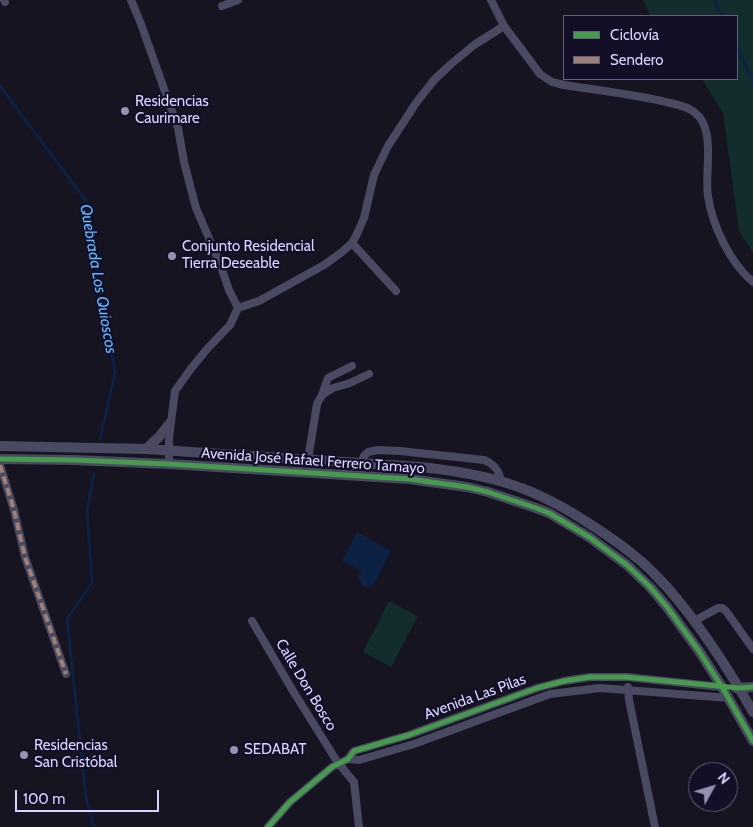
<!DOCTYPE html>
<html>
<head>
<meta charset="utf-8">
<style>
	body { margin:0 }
	#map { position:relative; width:753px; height:827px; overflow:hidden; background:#161421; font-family:Cabin,sans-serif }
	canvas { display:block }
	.legend { position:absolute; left:563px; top:15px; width:175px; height:65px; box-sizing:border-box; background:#130f26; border:1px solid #625e7d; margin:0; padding:6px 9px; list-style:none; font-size:15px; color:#d9d4ff }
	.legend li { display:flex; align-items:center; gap:10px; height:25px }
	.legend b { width:25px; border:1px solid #625e7d }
	.north { position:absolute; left:688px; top:762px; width:50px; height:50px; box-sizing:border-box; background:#130f26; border:1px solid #625e7d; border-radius:50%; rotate:51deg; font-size:14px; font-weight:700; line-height:20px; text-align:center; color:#d9d4ff }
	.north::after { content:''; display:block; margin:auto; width:18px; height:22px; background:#9591b1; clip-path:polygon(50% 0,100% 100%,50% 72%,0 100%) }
	.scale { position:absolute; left:15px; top:790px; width:144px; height:22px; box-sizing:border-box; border:2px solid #d9d4ff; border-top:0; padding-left:6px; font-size:15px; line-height:18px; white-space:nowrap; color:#d9d4ff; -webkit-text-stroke:4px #130f26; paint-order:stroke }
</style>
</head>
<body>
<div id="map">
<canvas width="753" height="827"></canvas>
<ul class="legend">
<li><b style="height:6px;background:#469c4c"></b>Ciclovía</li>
<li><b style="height:6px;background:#9e8076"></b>Sendero</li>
</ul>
<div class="north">N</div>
<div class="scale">100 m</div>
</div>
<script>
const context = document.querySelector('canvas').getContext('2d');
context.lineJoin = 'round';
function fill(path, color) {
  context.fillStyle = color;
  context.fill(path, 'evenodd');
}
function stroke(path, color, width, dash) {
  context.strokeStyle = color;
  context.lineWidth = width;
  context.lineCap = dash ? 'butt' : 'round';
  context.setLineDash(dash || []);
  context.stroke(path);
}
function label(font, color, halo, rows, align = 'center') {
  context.font = font + ' Cabin,sans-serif';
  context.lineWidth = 4.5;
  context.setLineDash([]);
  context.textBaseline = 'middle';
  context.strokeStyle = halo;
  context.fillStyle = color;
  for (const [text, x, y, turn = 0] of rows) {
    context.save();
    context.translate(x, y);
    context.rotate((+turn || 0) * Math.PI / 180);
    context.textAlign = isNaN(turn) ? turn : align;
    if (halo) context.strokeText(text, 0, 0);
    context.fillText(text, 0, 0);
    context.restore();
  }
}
const green = new Path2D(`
	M643,0h110v253l-14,-22 -16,-118 -21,-34h35v-63h-87z
	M389,601l29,15 -27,51 -28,-15z`);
const water = new Path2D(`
	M357,532l34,19 -17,33 -7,3 -4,-1 -5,-7 3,-8 -19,-10z`);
const stream = new Path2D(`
	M714,0l8,16
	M737,47l16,34
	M0,86l86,115 29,172 -15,66
	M94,474l-7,36 5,73 -25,36 19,179 8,29`);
const minor = new Path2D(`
	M4,0l1,2
	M131,0l10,24 37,104 6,34 12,46 24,56 9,26 9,18
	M491,0l13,26 36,48 12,8 12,3c33,5 66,9 98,16 10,3 24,4 32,11 23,16 10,60 14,84 4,29 22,67 45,86
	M222,6l16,-6
	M352,243l44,48
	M238,308l21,-7 65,-36 18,-13 10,-9 5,-9 7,-16 10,-43 14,-29 28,-43 18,-23 17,-16 23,-19 30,-19
	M322,395l6,-17 24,-12
	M308,459l9,-55 5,-9 11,-7 17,-5 19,-9
	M361,463l3,-7 4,-4 10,-2 22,1 84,9c10,4 15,10 17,21
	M169,464v-26l6,-47 15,-21 17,-21 23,-24 8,-17
	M0,465l14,45 11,47 41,117
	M252,621l41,70 45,72 16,19 5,45
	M694,621l24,-13h4l4,3 27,38
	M628,687l1,13 26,127
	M348,759l11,1 55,-16 136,-50 50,-6 129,10
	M268,827l22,-25 42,-35 16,-8 6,-8 55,-16 128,-47 27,-7 26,-4h37l95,10`);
const tertiary = new Path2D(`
	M0,446l146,3 275,18c27,3 56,7 82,15 28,8 54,21 79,37 19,12 38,24 55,39 11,8 20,19 30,29 33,38 61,81 86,125
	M146,449l13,-12 11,-14
	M0,459l74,1 95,4 240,15 58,8 21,5 48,16 13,5 40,24 38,28 23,22 17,20 32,44 23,36 31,54
	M736,688l17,-1`);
const quiet = new Path2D(`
	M0,465l14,45 11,47 41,117`);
const cycleway = new Path2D(`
	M0,459l74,1 95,4 240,15 58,8 21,5 48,16 13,5 40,24 38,28 23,22 17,20 32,44 23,36 31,54
	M268,827l22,-25 42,-35 16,-8 6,-8 55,-16 128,-47 27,-7 26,-4h35l114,11 14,-1`);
const markers = [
	[125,111,5,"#9591b1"],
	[172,256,5,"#9591b1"],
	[234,750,5,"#9591b1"],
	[24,755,5,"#9591b1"]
];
const poiNames = [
	["Residencias",135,102],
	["Caurimare",135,119],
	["Conjunto Residencial",182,247],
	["Tierra Deseable",182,264],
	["Residencias",34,746],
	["San Cristóbal",34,763],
	["SEDABAT",244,750]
];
const streetNames = [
	["Avenida José Rafael Ferrero Tamayo",313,461,4],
	["Calle Don Bosco",306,685,59],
	["Avenida Las Pilas",475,697,-20]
];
const waterNames = [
	["Quebrada Los Quioscos",98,279,80]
];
fill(green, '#132c2d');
fill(water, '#0d2144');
stroke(stream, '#0d2144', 3);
stroke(minor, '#4a4962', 8);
stroke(tertiary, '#4a4962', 10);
stroke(quiet, '#9e8076', 4, [8, 4]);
stroke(cycleway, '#469c4c', 5);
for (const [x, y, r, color] of markers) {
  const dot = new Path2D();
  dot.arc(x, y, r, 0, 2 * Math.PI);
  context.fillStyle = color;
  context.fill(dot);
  stroke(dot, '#130f26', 2);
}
label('15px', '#d9d4ff', '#130f26', poiNames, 'left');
label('15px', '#d9d4ff', '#130f26', streetNames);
label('italic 16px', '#62b6ff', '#130f26', waterNames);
</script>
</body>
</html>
